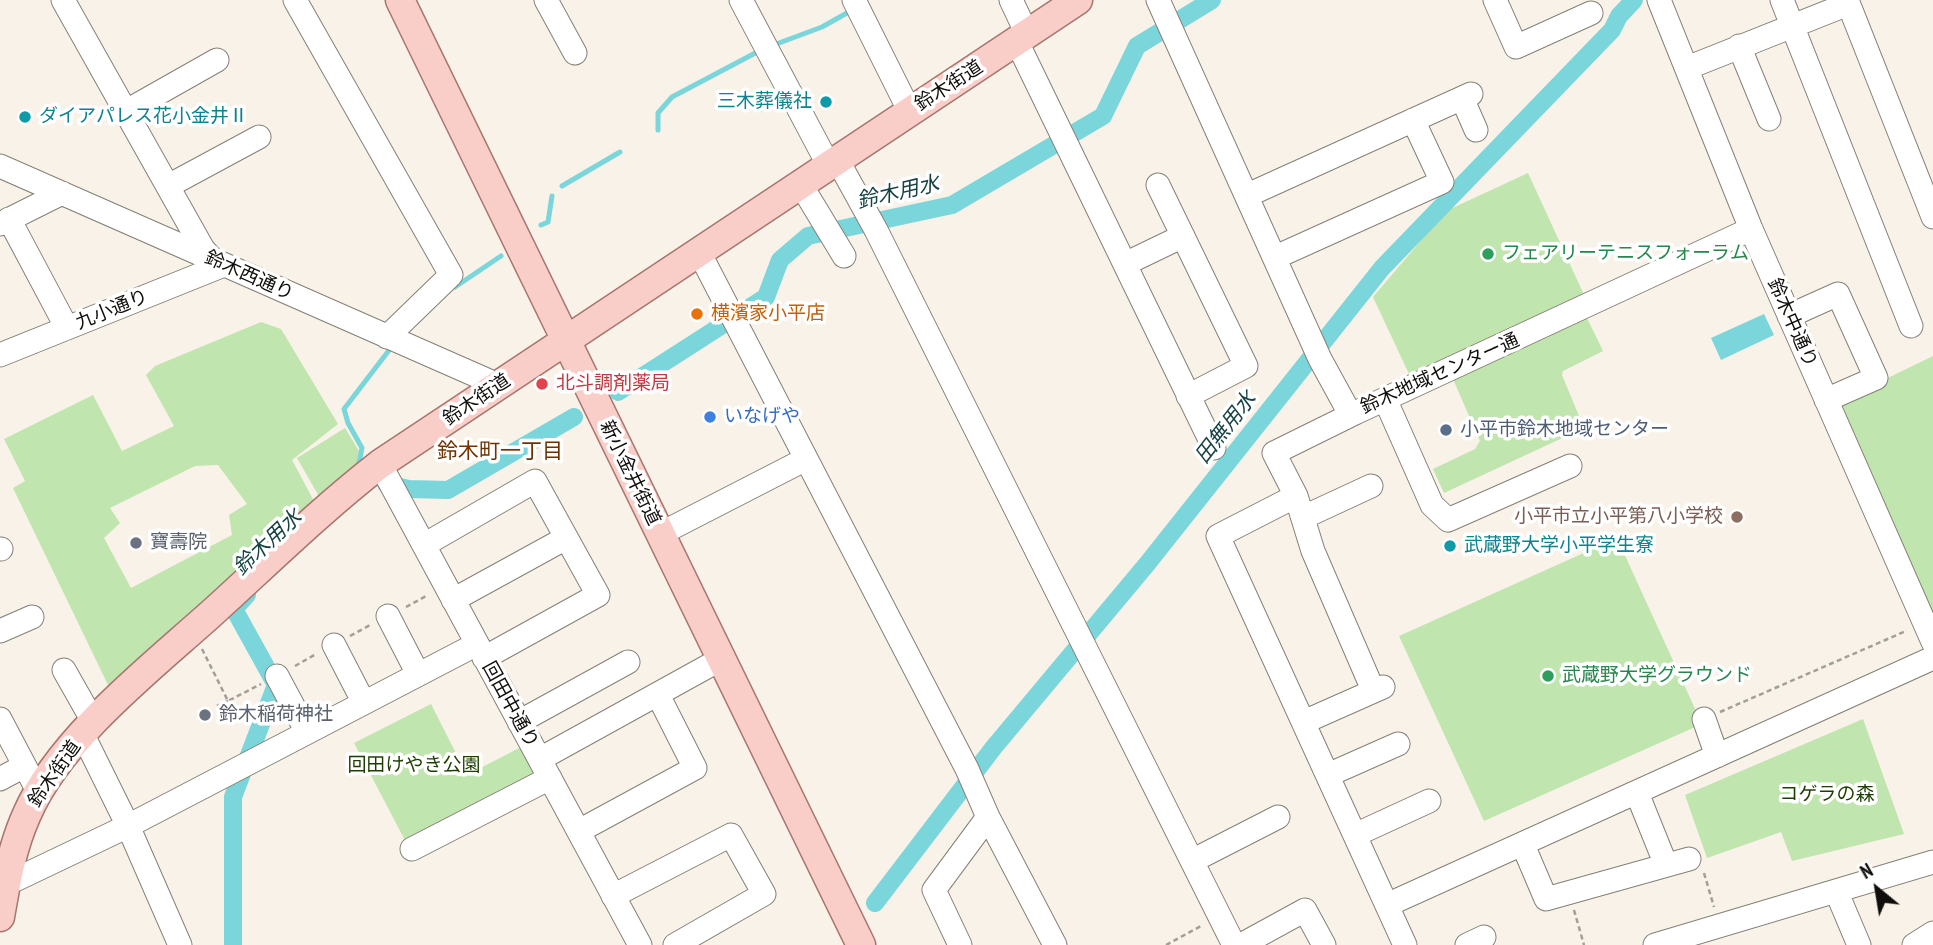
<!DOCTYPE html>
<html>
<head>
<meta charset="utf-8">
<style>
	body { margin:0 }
	#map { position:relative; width:1933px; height:945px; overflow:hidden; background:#f8f2e8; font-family:"PT Sans Narrow",sans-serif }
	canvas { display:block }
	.north { position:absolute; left:1842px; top:854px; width:70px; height:70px; -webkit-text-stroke:5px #fff; paint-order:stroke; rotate:330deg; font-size:19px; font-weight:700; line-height:28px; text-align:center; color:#100e0b }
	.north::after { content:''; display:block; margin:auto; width:24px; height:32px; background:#100e0b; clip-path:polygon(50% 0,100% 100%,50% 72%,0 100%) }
</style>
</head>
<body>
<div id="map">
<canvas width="1933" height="945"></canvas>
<div class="north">N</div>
</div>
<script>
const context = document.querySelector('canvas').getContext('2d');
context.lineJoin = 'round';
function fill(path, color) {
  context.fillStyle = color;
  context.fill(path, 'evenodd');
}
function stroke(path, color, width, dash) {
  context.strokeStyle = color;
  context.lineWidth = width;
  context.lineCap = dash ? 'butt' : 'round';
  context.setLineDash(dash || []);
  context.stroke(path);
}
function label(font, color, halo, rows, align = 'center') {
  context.font = font + ' "PT Sans Narrow","Noto Sans JP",sans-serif';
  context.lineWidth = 7;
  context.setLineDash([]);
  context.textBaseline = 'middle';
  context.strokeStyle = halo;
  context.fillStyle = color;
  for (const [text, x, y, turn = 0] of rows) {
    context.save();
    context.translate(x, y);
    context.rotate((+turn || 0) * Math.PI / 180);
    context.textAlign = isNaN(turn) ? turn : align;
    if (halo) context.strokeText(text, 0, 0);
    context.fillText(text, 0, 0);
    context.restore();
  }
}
const green = new Path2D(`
	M1528,173l57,124 -176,77 -36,-77 73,-86z
	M1587,318l16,33 -40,20 -1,4 22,53 -140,65 -11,-24 42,-20 5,-8 -27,-62z
	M261,322l20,7 57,95 -46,36 23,43 -206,184 -96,-199 12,-7 -21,-42 89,-44 29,56 52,-25 -28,-51 9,-9zM218,465l29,39 -18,11 3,20 -101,53 -27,-50 16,-15 -10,-15 85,-42z
	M1933,356v276l-99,-228z
	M345,428l14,23 -2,12 -7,10 -30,25 -23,-40z
	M1617,538l85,186 -218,97 -85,-185z
	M431,704l36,71 58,-30 15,25 -131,78 -55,-105z
	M1863,719l41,115 -112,27 -11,-29 -74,26 -22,-63z`);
const water = new Path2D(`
	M1764,314l10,21 -53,25 -10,-22z`);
const stream = new Path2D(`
	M771,46l51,-19 32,-18
	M658,130v-17l14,-16 89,-47
	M562,186l58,-34
	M541,225l7,-3 4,-26
	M455,287l46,-31
	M358,468l4,-20 -14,-25 -4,-14 46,-60`);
const canal = new Path2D(`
	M618,392l148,-95 14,-37 28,-24 144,-31 151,-89 34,-70 75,-46
	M386,484l23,5 39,1 126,-73
	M875,903l119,-156 153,-183 235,-296 230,-238 7,-14 15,-16
	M233,945v-148l43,-112 -42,-76 13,-14`);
const path = new Path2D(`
	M406,607l22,-12
	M350,636l22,-12
	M202,649l26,52 33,-17
	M295,666l21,-12
	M217,706l11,-5
	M1720,712l186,-81
	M1704,873l10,34
	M1574,910l10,35
	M1166,945l35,-19`);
const minor = new Path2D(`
	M63,0l140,249 10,11
	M295,0l156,275 -64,62
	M546,0l29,53
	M741,0l88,166
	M854,0l56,112
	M1011,0l16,34
	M1158,0l162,359 29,53 6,1 396,-184
	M1495,0l21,47 75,-34
	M1659,0l92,229 182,413
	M1782,0l129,326
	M1847,0l86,217
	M1017,42l197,406
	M1739,46l30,73
	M1687,68l161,-64
	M1462,98l14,32
	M125,112l92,-52
	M838,161l38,69 358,715
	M0,166l498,219
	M170,185l89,-48
	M801,185l43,71
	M1158,185l88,181 -58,30
	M1248,195l223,-101
	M9,219l58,109
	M0,224l62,-31
	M699,252l268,517 21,48 67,128
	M1276,257l166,-75 -29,-62
	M1125,264l58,-28
	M1789,316l49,-22 38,84 -50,22
	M0,355l224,-90
	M1385,399l47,106 16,15 122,-54
	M1355,413l-81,40 22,43 17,55 60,139
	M380,464l260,481
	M1296,496l-78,40 187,409
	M1304,517l67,-31
	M660,534l146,-75
	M424,545l111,-64 63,114 -114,63
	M0,549h1
	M453,600l113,-62
	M388,616l30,58
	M0,631l32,-14
	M334,645l30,58
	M64,670l30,53
	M277,676l30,56
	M0,719l39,74
	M1704,719l13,37
	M519,722l109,-60
	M1304,722l79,-35
	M83,735l45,91 52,119
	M540,759l181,-100
	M1328,775l70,-31
	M0,779l24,-13
	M1637,793l29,72
	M579,831l116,-63 -37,-73
	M1355,835l74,-34
	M1523,845l23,54 143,-40
	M412,849l138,-71
	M1192,861l86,-44
	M0,876l8,-5 9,8 111,-53 349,-182
	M1837,893l22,52
	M613,896l118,-61 33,59 -89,51
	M1387,905l546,-247
	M960,945l-26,-55 54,-73
	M1241,945l64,-35 19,35
	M1467,945l17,-8
	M1655,945l278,-83
	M1914,945l19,-12`);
const major = new Path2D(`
	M400,0l461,945
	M0,917c6,-35 12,-70 27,-103 33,-76 125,-147 186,-202 55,-50 108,-102 167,-148l698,-464`);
const markers = [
	[826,102,7,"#0f9aa8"],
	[25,117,7,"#0f9aa8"],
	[1488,254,7,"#2e9e5b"],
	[697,314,7,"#e8710a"],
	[542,384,7,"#e0444e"],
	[710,417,7,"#3f7fe0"],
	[1446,430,7,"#5c6f8a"],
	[1737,517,7,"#8d6e63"],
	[136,543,7,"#6b7280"],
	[1450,546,7,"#0f9aa8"],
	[1548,676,7,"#2e9e5b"],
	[205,715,7,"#6b7280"]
];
const streetNames = [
	["鈴木街道",949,86,-33],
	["鈴木西通り",249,276,24],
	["九小通り",112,310,-22],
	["鈴木中通り",1792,323,66],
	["鈴木地域センター通",1440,374,-24],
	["鈴木街道",477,400,-34],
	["新小金井街道",630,473,64],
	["回田中通り",510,705,61],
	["鈴木街道",55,774,-55]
];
const cultureNames = [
	["三木葬儀社",812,102,"right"],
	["ダイアパレス花小金井Ⅱ",39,117],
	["武蔵野大学小平学生寮",1464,546]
];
const leisureNames = [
	["フェアリーテニスフォーラム",1502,254],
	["武蔵野大学グラウンド",1562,676]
];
const foodNames = [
	["横濱家小平店",711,314]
];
const healthNames = [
	["北斗調剤薬局",556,384]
];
const shopNames = [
	["いなげや",724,417]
];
const serviceNames = [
	["小平市鈴木地域センター",1460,430]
];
const educationNames = [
	["小平市立小平第八小学校",1723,517]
];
const worshipNames = [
	["寶壽院",150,543],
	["鈴木稲荷神社",219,715]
];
const parkNames = [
	["回田けやき公園",414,766],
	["コゲラの森",1827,795]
];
const waterNames = [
	["鈴木用水",898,193,-13],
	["田無用水",1226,428,-52],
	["鈴木用水",268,543,-43]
];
const neighbourhoodNames = [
	["鈴木町一丁目",500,452]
];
fill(green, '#c0e5ae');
fill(water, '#7ad6da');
stroke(stream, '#7ad6da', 5);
stroke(canal, '#7ad6da', 18);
stroke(minor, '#858077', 25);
stroke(major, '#a6756e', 31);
stroke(path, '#a39e97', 2.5, [5, 3.5]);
stroke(minor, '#fff', 23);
stroke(major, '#facec8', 28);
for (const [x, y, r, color] of markers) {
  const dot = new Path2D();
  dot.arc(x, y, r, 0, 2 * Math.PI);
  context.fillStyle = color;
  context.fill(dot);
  stroke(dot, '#fff', 2.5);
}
label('19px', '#100e0b', '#fff', streetNames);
label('19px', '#0d838f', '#fff', cultureNames, 'left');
label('19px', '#27864d', '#fff', leisureNames, 'left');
label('19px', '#c56008', '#fff', foodNames, 'left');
label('19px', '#be3a42', '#fff', healthNames, 'left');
label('19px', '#366cbe', '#fff', shopNames, 'left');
label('19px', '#4e5e75', '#fff', serviceNames, 'left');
label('19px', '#785e54', '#fff', educationNames, 'right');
label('19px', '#5b616d', '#fff', worshipNames, 'left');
label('19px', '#1c3e01', '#fff', parkNames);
label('italic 21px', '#174244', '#fff', waterNames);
label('21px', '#6e3301', '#fff', neighbourhoodNames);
</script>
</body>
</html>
